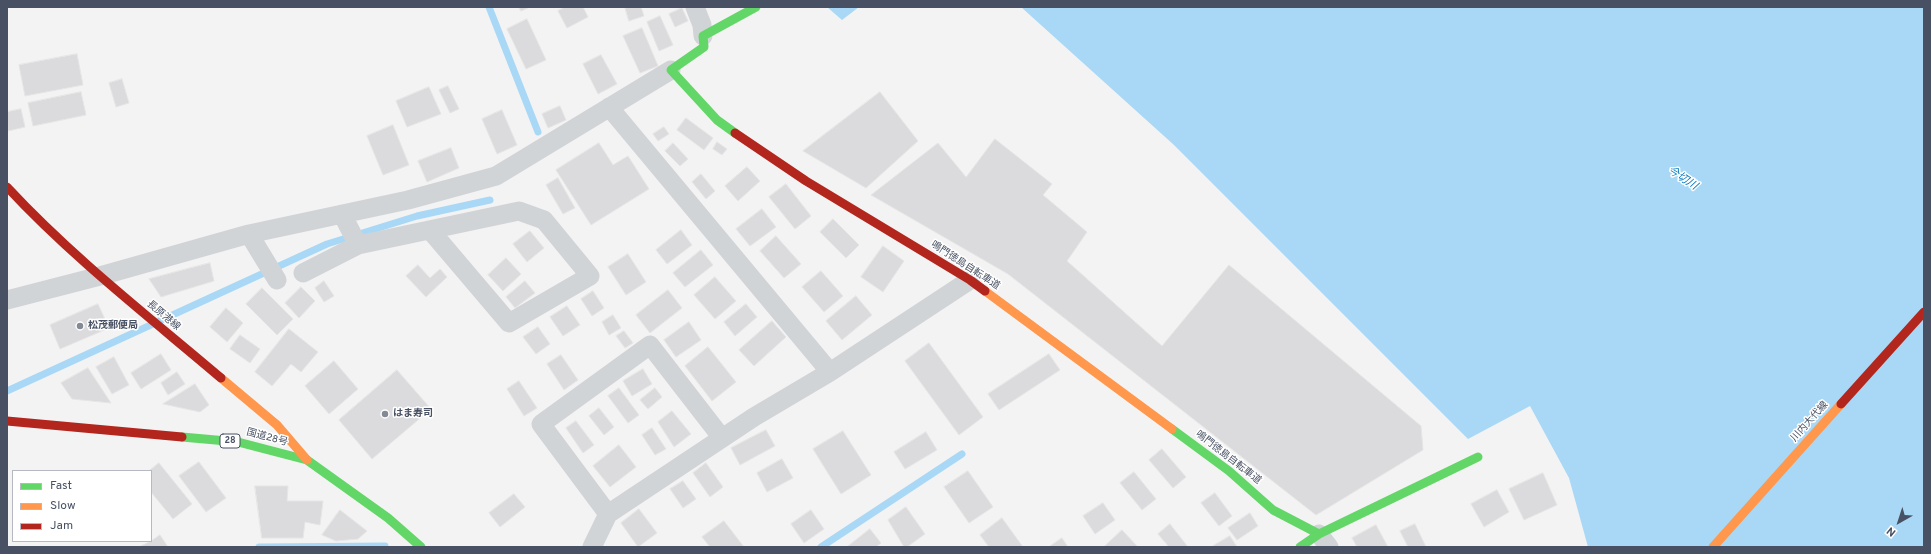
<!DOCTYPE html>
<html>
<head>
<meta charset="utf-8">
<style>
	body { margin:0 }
	#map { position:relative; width:1931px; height:554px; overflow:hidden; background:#f4f3f3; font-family:Overpass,sans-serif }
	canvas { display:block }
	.frame { position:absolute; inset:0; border:8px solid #485163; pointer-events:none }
	.legend { position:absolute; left:12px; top:470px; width:140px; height:72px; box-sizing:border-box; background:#fff; border:1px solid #b6b9c1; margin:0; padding:5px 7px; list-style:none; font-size:12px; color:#485163 }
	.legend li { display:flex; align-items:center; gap:8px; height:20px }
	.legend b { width:20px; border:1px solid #b6b9c1 }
	.north { position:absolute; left:1879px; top:502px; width:40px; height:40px; -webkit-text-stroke:3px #fff; paint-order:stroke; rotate:219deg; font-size:11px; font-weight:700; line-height:16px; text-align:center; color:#485163 }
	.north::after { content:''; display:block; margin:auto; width:14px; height:18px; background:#485163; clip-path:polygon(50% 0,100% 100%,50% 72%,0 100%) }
</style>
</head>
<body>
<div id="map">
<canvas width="1931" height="554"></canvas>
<div class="frame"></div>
<ul class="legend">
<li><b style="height:5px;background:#63d668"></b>Fast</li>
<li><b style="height:5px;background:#ff974d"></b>Slow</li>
<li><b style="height:5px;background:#b3261e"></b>Jam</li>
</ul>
<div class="north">N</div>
</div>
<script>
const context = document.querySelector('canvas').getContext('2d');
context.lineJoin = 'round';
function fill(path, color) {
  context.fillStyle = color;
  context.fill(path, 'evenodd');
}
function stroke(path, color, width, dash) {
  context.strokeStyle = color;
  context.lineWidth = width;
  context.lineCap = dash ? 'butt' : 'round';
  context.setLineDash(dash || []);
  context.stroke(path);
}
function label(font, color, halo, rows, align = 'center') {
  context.font = font + ' Overpass,"Noto Sans JP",sans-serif';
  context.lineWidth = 3;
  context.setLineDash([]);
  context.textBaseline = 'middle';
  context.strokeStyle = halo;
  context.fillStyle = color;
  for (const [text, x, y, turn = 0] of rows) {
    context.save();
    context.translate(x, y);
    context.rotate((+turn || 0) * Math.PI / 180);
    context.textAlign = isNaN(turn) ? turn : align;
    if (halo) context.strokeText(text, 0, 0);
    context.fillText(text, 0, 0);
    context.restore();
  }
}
const water = new Path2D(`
	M827,7h32l-17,13z
	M1021,7h903v540h-336l-19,-69 -39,-72 -62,33 -294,-294z`);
const stream = new Path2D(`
	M489,7l49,125
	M7,391l320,-147 90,-28 73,-16
	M259,547l126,-1
	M821,547l141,-93`);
const building = new Path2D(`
	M519,7h11l-9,4z
	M565,7h18l5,10 -21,11 -9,-17z
	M625,7h16l3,9 -15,5z
	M682,8l6,13 -13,6 -6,-13z
	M660,16l13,29 -14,6 -12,-29z
	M527,19l19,41 -20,9 -19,-40z
	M642,28l16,38 -18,7 -17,-37z
	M77,54l6,31 -58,11 -6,-31z
	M601,55l16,29 -19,10 -15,-30z
	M122,79l7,24 -13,4 -7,-24z
	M448,86l11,23 -9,4 -11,-23z
	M429,87l12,27 -34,13 -11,-26z
	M81,92l5,23 -53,11 -5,-23z
	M880,92l38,49 -52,47 -63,-37z
	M560,106l6,14 -18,8 -6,-14z
	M21,109l4,18 -17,4 -1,-19z
	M502,110l15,35 -20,9 -15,-35z
	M686,118l27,20 -9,12 -27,-20z
	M393,125l16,40 -26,10 -16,-39z
	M664,127l5,7 -11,7 -5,-7z
	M995,139l57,45 -9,11 44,37 -20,29 95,85 67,-81 192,161 2,24 -107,65 -308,-241 -137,-79 67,-52 28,34z
	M717,142l10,7 -5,6 -9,-6z
	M599,143l14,22 15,-9 21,33 -58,36 -35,-55z
	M673,143l15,16 -8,7 -15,-15z
	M451,148l8,20 -32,14 -9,-21z
	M747,167l13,14 -22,20 -13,-15z
	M701,174l14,17 -9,8 -14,-17z
	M558,178l17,30 -12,6 -17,-29z
	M786,184l25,32 -16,13 -26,-32z
	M762,209l14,18 -26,19 -14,-17z
	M833,219l26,26 -13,13 -26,-26z
	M681,230l11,15 -25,19 -11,-14z
	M530,231l14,17 -17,14 -14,-18z
	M776,236l25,28 -17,14 -24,-27z
	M883,246l21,15 -21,31 -22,-15z
	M701,250l12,15 -28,22 -12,-14z
	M628,254l18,28 -20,13 -18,-28z
	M506,258l15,16 -18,17 -15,-16z
	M210,263l4,18 -53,16 -12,-18z
	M418,265l12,13 10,-9 7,8 -21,20 -20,-21z
	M821,271l22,25 -19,16 -22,-25z
	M715,277l21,24 -21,18 -21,-24z
	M324,281l10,15 -10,6 -9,-14z
	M525,281l10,12 -20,15 -9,-11z
	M301,287l14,14 -16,17 -14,-15z
	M262,288l31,31 -16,16 -31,-31z
	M668,290l14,18 -32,25 -14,-18z
	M593,291l11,17 -12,8 -11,-17z
	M856,296l16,19 -30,25 -16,-19z
	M98,304l11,24 -49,21 -10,-24z
	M746,304l11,13 -22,19 -11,-14z
	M567,306l13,19 -17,11 -13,-19z
	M226,308l17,15 -16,19 -17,-15z
	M613,315l8,13 -12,7 -7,-13z
	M772,321l14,16 -32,29 -15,-16z
	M689,322l12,18 -25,17 -12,-17z
	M538,327l12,17 -14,10 -13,-17z
	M289,329l29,23 -17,20 -10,-8 -19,22 -17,-14z
	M624,331l9,12 -8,5 -9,-12z
	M240,335l20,14 -10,14 -20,-14z
	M929,343l54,74 -24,18 -54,-74z
	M708,347l28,35 -24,19 -27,-35z
	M161,354l10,16 -30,19 -10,-16z
	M1049,354l11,16 -61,40 -11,-16z
	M561,355l17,25 -14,10 -17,-26z
	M114,357l15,28 -17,9 -16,-27z
	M334,361l24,28 -29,25 -24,-28z
	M88,368l23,35 -39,-4 -11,-16z
	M643,369l9,15 -20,12 -9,-15z
	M397,370l34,39 -59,50 -33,-39z
	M177,372l8,12 -17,11 -7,-12z
	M519,381l18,27 -13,8 -17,-27z
	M195,384l14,21 -9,7 -37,-8z
	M619,388l20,27 -11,8 -20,-27z
	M655,388l7,9 -14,12 -8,-9z
	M599,408l15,19 -10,8 -15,-19z
	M672,411l19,23 -17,13 -16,-25z
	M576,421l18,24 -11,8 -17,-25z
	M652,428l14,21 -11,6 -13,-20z
	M766,430l9,16 -35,19 -9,-17z
	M843,431l28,44 -30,19 -28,-45z
	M926,432l11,18 -32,19 -11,-17z
	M619,445l17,22 -26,20 -17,-21z
	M1162,449l24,28 -13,11 -24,-28z
	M782,459l11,19 -26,14 -10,-19z
	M199,462l27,36 -20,14 -27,-36z
	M159,463l33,41 -19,15 -22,-27v-21h-2z
	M706,463l17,24 -13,10 -17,-24z
	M968,471l25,36 -24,16 -25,-36z
	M1134,472l22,27 -14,11 -22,-27z
	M1543,473l14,32 -33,15 -15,-31z
	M683,481l13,18 -13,9 -13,-19z
	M255,486h33l-1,15h36l-3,24 -15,-3 -2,16h-41z
	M1497,490l12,22 -25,15 -13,-23z
	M1215,493l17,23 -13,10 -18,-23z
	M514,494l11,13 -25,20 -11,-14z
	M1103,503l12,17 -20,14 -12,-18z
	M906,507l19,27 -18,13h-3l-16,-27z
	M639,509l18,24 -19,14 -17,-24z
	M340,510l27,21 -9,8 -22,2 -14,-6z
	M811,510l13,19 -20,14 -13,-19z
	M1250,513l8,13 -21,14 -9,-12z
	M1002,518l21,29h-34l-9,-12z
	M724,521l20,26h-34l-8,-10z
	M1170,524l18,23h-19l-11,-13z
	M1415,524l11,23h-18l-8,-16z
	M1376,525l12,22h-31l-5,-9z
	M870,529l11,14 -5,4h-29z
	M1122,530l16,17h-34z
	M160,535l8,12h-29l12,-6z
	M1230,536l7,11h-24v-1z
	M1062,538l6,9h-19z`);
const street = new Path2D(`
	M695,7l7,18 1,11
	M609,107l221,265
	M342,214l16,31
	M249,234l28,46
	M303,273l55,-28 161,-34 25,9 46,56 -81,47 -79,-93
	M7,300l93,-24 149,-42 159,-34 88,-24 175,-106
	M608,514l-67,-90 109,-79 72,93
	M1319,534l10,13
	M592,547l16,-33 146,-97 76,-45 140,-92`);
const fast = new Path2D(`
	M735,133l-18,-13 -46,-50 33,-23 -1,-11 53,-29
	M1172,429l57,42 44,39 46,24
	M182,437l56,5 69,18 81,58 33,29
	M1300,547l19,-13 159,-77`);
const slow = new Path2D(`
	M985,291l187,138
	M221,378l56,47 30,35
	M1713,547l128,-143`);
const jam = new Path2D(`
	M735,133l71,48 164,99 15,11
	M7,187c65,70 141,129 214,191
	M1841,404l83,-92
	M7,421l175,16`);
const markers = [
	[80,326,4,"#848a95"],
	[385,414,4,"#848a95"]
];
const shields = [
	[230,441,20]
];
const shieldNames = [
	["28",230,441]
];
const streetNames = [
	["鳴門徳島自転車道",965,266,33],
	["長原港線",163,316,40],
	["川内大代線",1810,422,-48],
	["国道28号",267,438,15],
	["鳴門徳島自転車道",1228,458,38]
];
const poiNames = [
	["松茂郵便局",88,326],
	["はま寿司",393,414]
];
const waterNames = [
	["今切川",1682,179,33]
];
fill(water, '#a8d8f5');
stroke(stream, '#a8d8f5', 7);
fill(building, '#dbdbdd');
stroke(building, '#e5e5e6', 1);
stroke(street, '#d1d4d7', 19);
stroke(fast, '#63d668', 9);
stroke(slow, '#ff974d', 9);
stroke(jam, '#b3261e', 9);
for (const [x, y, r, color] of markers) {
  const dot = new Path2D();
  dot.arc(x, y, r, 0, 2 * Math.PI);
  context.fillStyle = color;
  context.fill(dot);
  stroke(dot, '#fff', 1.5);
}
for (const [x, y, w] of shields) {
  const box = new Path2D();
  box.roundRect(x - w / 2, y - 7, w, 14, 3);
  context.fillStyle = '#fff';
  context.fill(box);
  stroke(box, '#485163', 1);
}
label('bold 9px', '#485163', null, shieldNames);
label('10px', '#485163', '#fff', streetNames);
label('bold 10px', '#485163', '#fff', poiNames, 'left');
label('italic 11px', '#0077bd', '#fff', waterNames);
</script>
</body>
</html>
